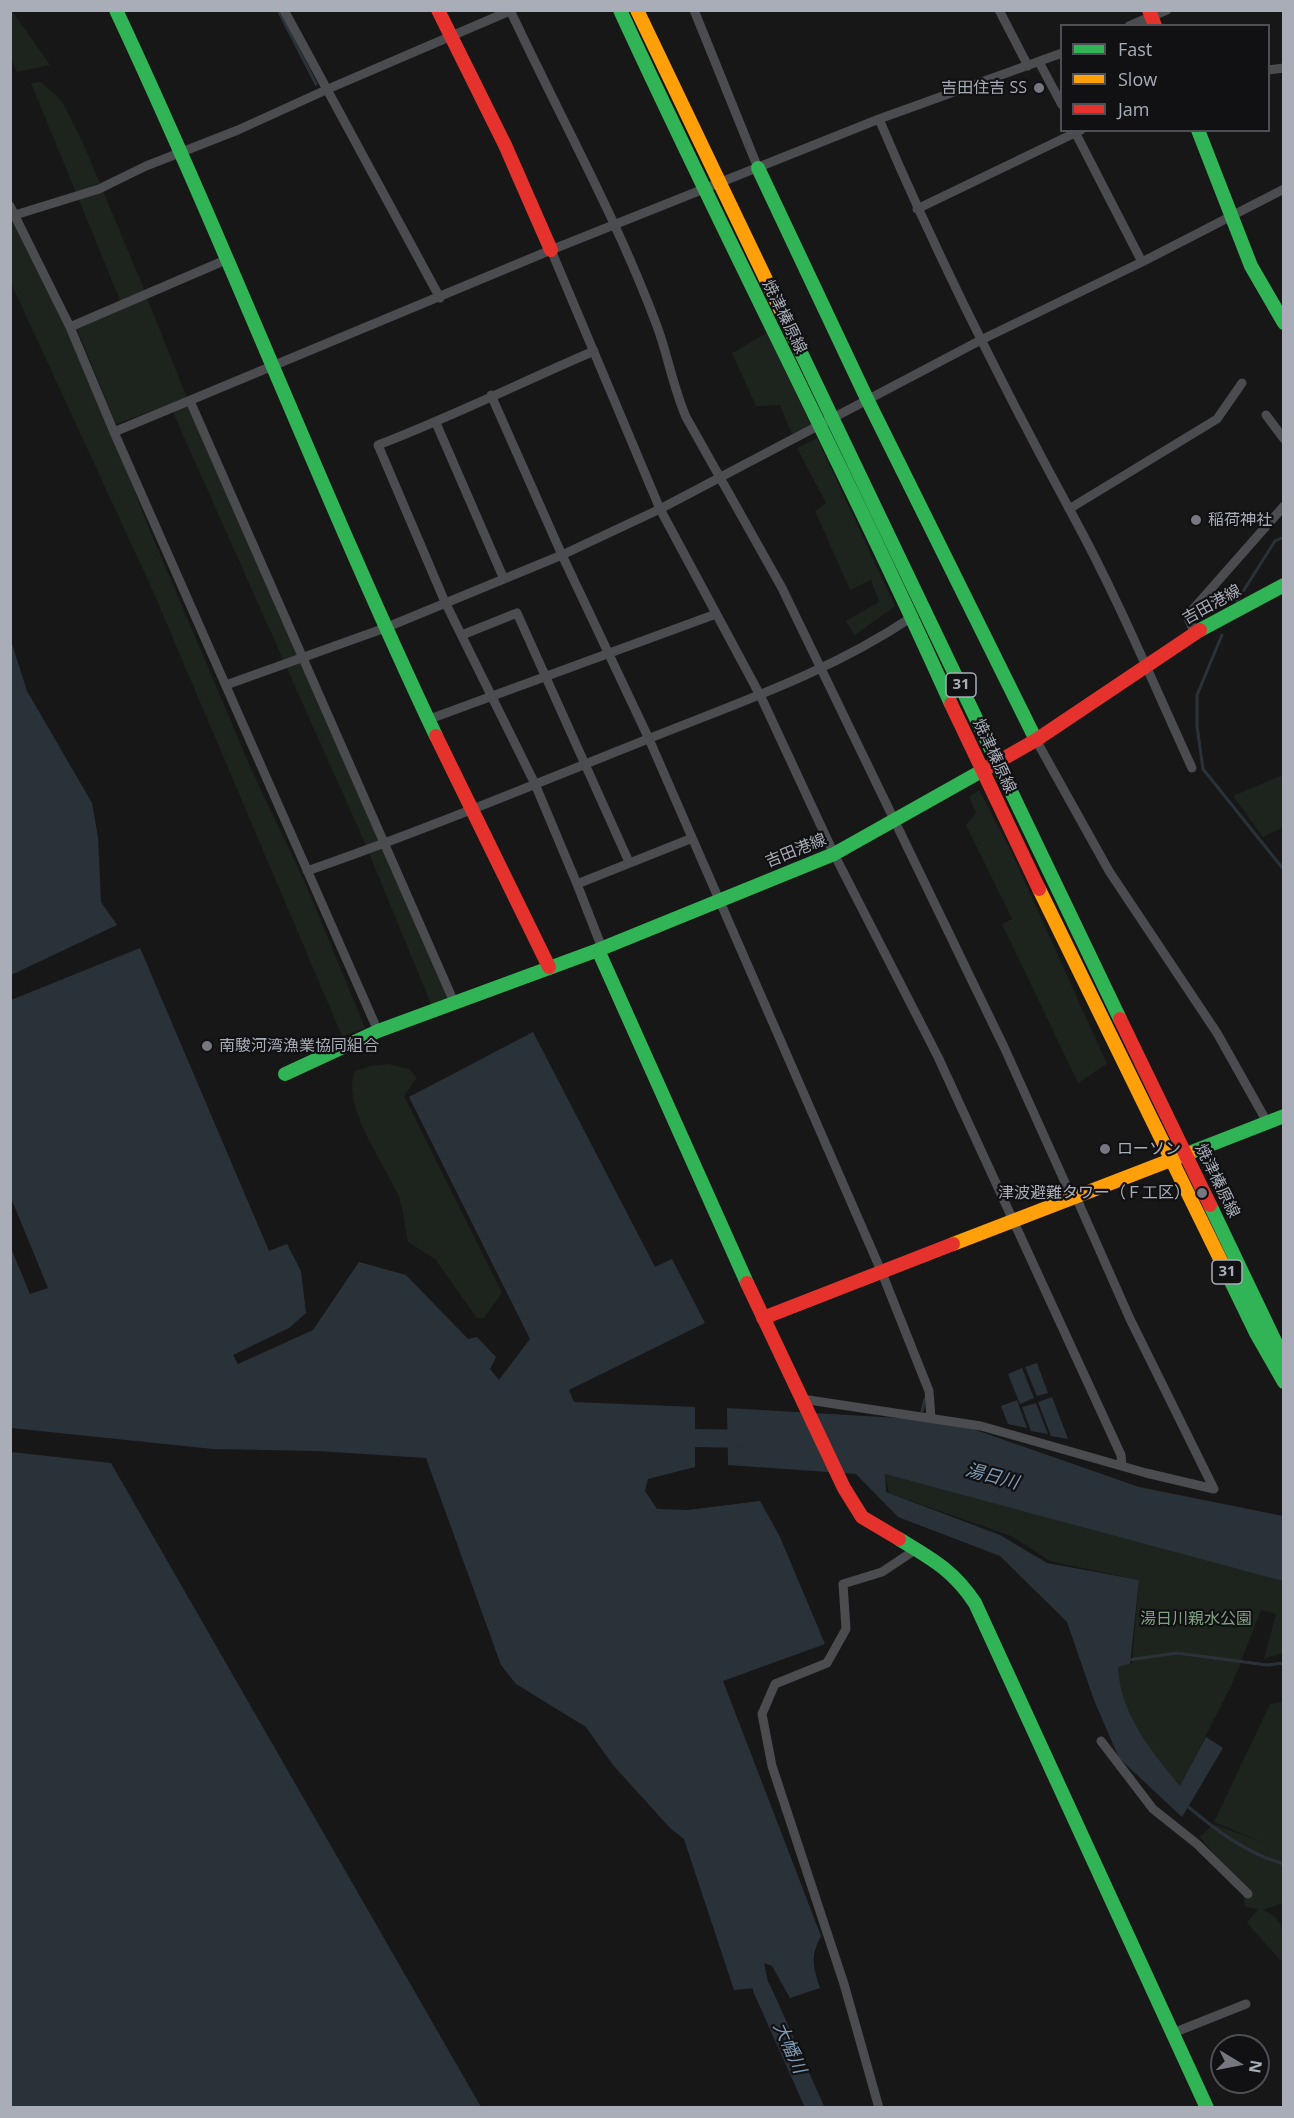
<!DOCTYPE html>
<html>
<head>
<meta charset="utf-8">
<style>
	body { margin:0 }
	#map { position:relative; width:1294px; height:2118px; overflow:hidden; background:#171717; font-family:"Open Sans",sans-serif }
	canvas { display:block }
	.frame { position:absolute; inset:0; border:12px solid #a8adb8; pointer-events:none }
	.legend { position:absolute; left:1060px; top:24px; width:210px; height:108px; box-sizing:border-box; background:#111113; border:2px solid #4d4f55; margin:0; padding:8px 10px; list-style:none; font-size:18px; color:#a8adb8 }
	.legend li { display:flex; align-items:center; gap:12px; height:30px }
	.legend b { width:30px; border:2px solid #4d4f55 }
	.north { position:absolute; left:1210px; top:2034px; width:60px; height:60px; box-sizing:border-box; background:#111113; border:2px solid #4d4f55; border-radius:50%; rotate:100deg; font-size:16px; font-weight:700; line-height:24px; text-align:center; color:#a8adb8 }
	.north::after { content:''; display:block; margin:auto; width:21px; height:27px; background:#757880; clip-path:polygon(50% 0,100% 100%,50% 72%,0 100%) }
</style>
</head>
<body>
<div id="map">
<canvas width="1294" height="2118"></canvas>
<div class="frame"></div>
<ul class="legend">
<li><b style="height:8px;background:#30b455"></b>Fast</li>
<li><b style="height:8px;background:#ff9f0a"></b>Slow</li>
<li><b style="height:8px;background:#e5322d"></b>Jam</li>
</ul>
<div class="north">N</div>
</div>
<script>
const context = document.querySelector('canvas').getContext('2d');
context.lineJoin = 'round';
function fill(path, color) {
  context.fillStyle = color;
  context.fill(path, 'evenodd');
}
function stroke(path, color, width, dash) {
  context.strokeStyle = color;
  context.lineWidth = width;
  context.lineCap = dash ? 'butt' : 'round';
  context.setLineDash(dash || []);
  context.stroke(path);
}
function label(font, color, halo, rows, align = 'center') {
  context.font = font + ' "Open Sans","Noto Sans JP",sans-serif';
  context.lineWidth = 4.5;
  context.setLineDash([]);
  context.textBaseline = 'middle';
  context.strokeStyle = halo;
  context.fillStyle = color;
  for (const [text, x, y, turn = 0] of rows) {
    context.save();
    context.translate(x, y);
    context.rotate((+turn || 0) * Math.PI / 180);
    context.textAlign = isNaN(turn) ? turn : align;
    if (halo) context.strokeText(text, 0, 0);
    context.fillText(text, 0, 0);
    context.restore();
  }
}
const green = new Path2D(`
	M12,10v1l38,54 -33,7 -6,-14z
	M41,82l21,19 21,42 63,151 -24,11 -91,-222z
	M10,206l60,121 81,206 101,238 55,116 58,141 -23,8 -190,-447 -141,-306z
	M147,298l40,100 -71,26 -39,-95z
	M767,333l44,92 -19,9 -12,-29 -24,1 -24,-53z
	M190,401l264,601 -21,7 -69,-168 -193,-433z
	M817,438l78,168 -40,29 -9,-14 33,-19 -8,-22 -21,10 -35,-79 11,-8 -29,-55z
	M1283,775v52l-20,10 -30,-41z
	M979,790l31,59 97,215 -29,19 -76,-159 10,-5 -46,-94 10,-12 -7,-16z
	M388,1064l21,5 8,9 -13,18 98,197 -18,25h-7l-42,-59 -27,-17c-3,-14 -4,-29 -8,-42 -12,-33 -60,-93 -45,-129l16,-5z
	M885,1474l398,103v76l-19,6 12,-45 -15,-4 -28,72 -53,105c-25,-31 -67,-78 -62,-120l14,-4 7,-83 -89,-19 -39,-25 -122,-43z
	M1283,1702v201l-20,7c24,9 20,27 20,49l-3,1 -33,-37 11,-14 -13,-2 -4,-20 -41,-50 14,-13 53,20 -53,-22 56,-118z`);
const water = new Path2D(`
	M11,641l16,50 65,112 6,34 3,65 16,23 -106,50z
	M140,948l129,303 18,-7 14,27 5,42 -17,15 -56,27 5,9 75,-34 46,-68 47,13 62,64 9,-2 19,20 -6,12 9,11 31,-41 -121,-242 124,-65 122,235 17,-8 33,64 -136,67 5,12 121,5v60l-47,12 -3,12 12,18 31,1 72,-9 20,36 45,107 -102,37 98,255c-11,20 -8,31 -1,52l-30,10 -18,-32 -8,-3 5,24 -35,3 -50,-151 -14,-11 -57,-63 -27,-38 -70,-43 -15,-19 -75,-207 -109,-7 -104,-2 -202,-21v-180l19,46 18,-6 -37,-90v-198z
	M1037,1363l11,30 -11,3 -12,-29z
	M1022,1368l12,30 -14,6 -12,-30z
	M1052,1397l16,42 -17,-3 -13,-34z
	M1017,1400l10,28 -19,-4 -7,-18z
	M1036,1403l12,31 -17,-3 -9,-24z
	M727,1408l223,13 189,66 144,29v65l-398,-107 1,18 114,43 47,28 92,17 -9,84 -12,3c2,47 33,84 62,119l26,-49 17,11 -41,69 -63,-59 -25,-58 -27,-78 -67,-66 -102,-39 -42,-43 -128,-9z
	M11,1452l100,11 370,644h-470z`);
const stream = new Path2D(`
	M278,10l38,74
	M1237,601l38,-60 9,-4
	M1222,635l-25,60v31l6,43 81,101
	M922,1411l3,-12
	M1128,1660l49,-7 90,12 17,-2
	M1185,1804c29,25 62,50 99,60`);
const river = new Path2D(`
	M695,1438l56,1
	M762,1989l53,119`);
const street = new Path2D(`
	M284,10l156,288
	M510,10c49,105 107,208 147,316 11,30 16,61 29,91l96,171 222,459 68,151
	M694,10l64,158
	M999,10l29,56
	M1129,26l38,-16
	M1039,62l23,43
	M1268,70l16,-2
	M879,119c57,135 123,266 193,395 45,82 81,169 120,254
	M1074,130l68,132
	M10,206l60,121 44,105 264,599
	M917,209l164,-79
	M15,215l84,-26 47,-23 92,-36 90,-41 184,-79
	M551,250l109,259 101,188 73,157 104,203 183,398 1,11
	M70,327l158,-68
	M594,351c-72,31 -143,66 -216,94l67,157 90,182 42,100 113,-45
	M491,395l71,160 87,184 233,534 47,118 2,27
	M190,401l264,601
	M1266,415l18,24
	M436,423l67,154
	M114,432l437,-182 328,-131 183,-66
	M1069,509l148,-90 25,-36
	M1195,633l-8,-17 97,-110
	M462,635l55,-22 112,249
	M226,685l159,-57 177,-73 98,-46 321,-169 161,-78 142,-73
	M427,720l289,-106
	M1036,740l73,131 108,162 50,89
	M307,871c115,-40 228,-87 341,-132 92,-37 180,-66 264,-122
	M577,884l25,64
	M802,1399l179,27 165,47 68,16 -84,-170 -54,-122
	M1101,1741l52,68 44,35 51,50
	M1173,2033l73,-29
	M879,2108l-35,-124 -72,-218 -10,-52 13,-30 52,-21 19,-34 -3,-45 39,-12 33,-22`);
const fast = new Path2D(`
	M116,10c112,239 207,487 320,726
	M620,10c107,233 226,460 331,694
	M1198,130l53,136 33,57
	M758,168l110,233 168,339
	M782,313l338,706
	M1200,630l84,-45
	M598,950l149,333
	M285,1074l93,-43 220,-81 236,-96 153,-86
	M1189,1153l95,-37
	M1210,1205l74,155
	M1222,1263l34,70 28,49
	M899,1539c33,20 54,31 76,64l232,505`);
const slow = new Path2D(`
	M637,10l145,303
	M1039,889l183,374
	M953,1244l236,-91`);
const jam = new Path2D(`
	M438,10l67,135 46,105
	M1149,10l6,16
	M951,704l88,185
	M436,736l113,231
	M987,768l49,-28 164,-110
	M1120,1019l90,186
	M747,1283l97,205 18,29 37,22
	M763,1318l190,-74`);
const markers = [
	[1039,88,6,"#757880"],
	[1196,520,6,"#757880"],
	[207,1046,6,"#757880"],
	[1105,1149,6,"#757880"],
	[1202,1193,6,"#757880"]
];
const shields = [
	[961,685,30],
	[1227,1272,30]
];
const shieldNames = [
	["31",961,685],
	["31",1227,1272]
];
const poiNames = [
	["吉田住吉 SS",1027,88,"right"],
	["稲荷神社",1208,520],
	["南駿河湾漁業協同組合",219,1046],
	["ローソン",1117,1149],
	["津波避難タワー（Ｆ工区）",1190,1193,"right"]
];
const streetNames = [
	["焼津榛原線",784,317,64],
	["吉田港線",1212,605,-29],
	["焼津榛原線",994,756,65],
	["吉田港線",796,851,-22],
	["焼津榛原線",1217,1181,64]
];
const parkNames = [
	["湯日川親水公園",1196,1619]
];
const waterNames = [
	["湯日川",992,1477,15],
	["大幡川",789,2048,66]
];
fill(green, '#1d241e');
fill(water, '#2a3239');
stroke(stream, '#2a3239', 3);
stroke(river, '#2a3239', 18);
stroke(street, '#4b4c50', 9);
stroke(fast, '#30b455', 14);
stroke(slow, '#ff9f0a', 14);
stroke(jam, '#e5322d', 14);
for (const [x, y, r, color] of markers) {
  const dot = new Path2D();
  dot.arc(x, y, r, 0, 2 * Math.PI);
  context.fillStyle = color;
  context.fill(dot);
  stroke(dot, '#111113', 2);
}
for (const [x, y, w] of shields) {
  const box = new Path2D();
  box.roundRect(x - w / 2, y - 12, w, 24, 4.5);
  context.fillStyle = '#111113';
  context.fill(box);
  stroke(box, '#a8adb8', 1.5);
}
label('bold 15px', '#a8adb8', null, shieldNames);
label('16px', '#a8adb8', '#111113', poiNames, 'left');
label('16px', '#a8adb8', '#111113', streetNames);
label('16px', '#7fa381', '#111113', parkNames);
label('italic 18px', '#7f9bb3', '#111113', waterNames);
</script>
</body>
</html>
